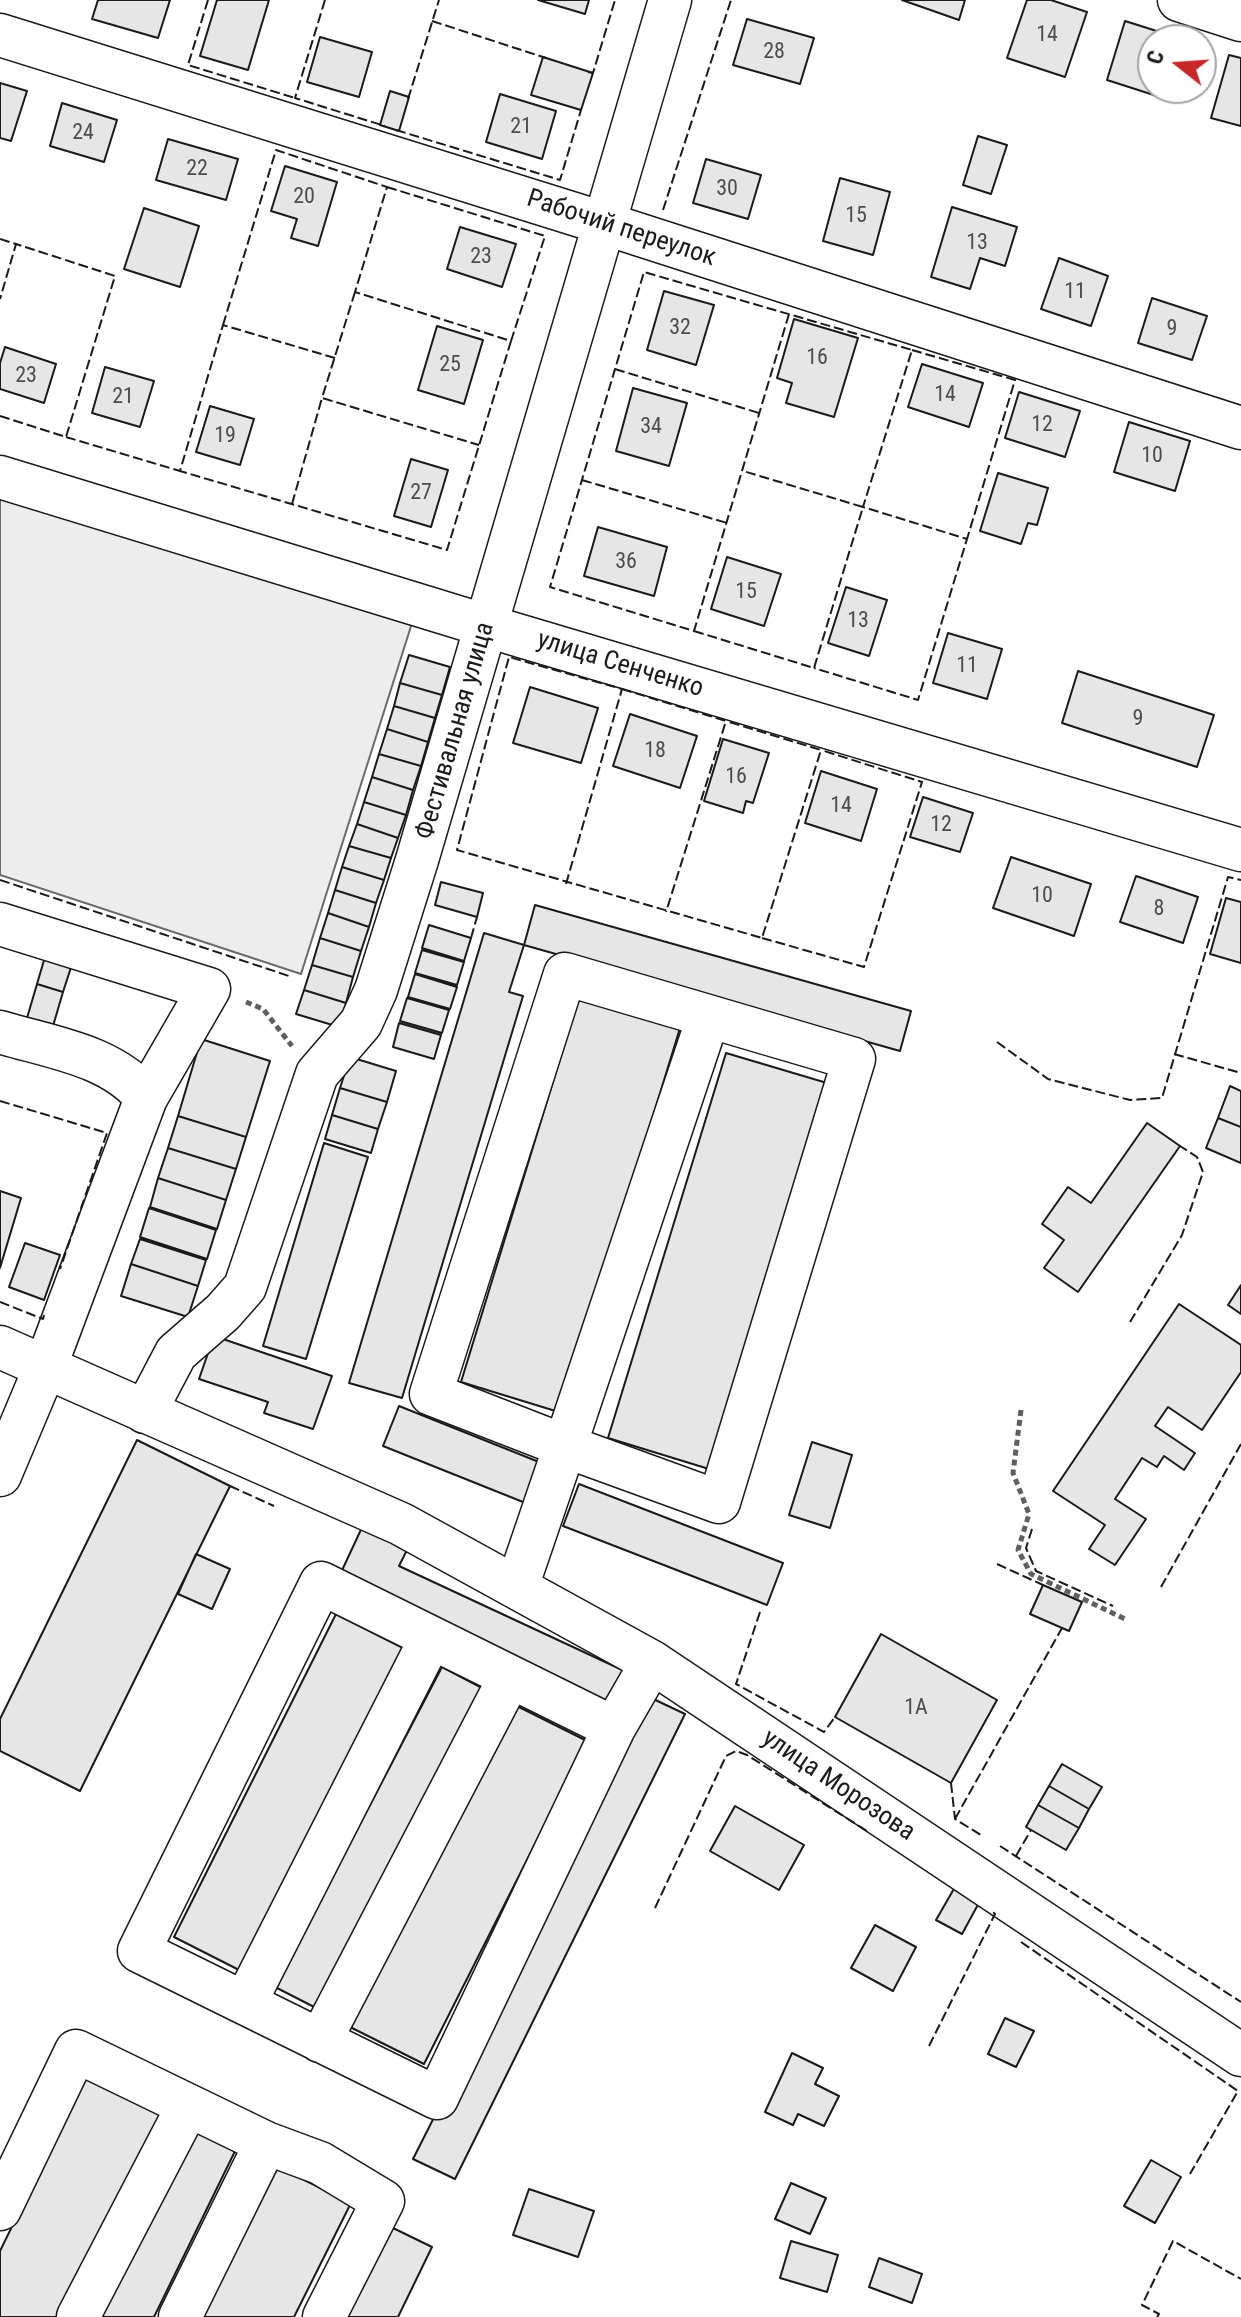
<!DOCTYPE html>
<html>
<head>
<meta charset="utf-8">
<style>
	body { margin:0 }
	#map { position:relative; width:1241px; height:2317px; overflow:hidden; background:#fff; font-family:"Roboto Condensed",sans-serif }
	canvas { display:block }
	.north { position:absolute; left:1137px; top:24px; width:80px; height:80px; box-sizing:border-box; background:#fff; border:2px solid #a3a3a3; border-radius:50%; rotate:287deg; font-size:22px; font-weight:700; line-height:32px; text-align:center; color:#1a1a1a }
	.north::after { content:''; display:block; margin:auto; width:28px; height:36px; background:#c62828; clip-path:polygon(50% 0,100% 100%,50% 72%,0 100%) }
</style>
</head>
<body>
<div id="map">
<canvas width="1241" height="2317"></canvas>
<div class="north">С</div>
</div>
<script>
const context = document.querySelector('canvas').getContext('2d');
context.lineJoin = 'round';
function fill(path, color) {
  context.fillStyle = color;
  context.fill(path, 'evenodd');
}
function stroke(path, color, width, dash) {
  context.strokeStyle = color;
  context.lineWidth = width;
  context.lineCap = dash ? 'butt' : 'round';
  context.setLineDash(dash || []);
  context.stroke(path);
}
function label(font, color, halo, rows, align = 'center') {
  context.font = font + ' "Roboto Condensed",sans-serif';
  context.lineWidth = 6;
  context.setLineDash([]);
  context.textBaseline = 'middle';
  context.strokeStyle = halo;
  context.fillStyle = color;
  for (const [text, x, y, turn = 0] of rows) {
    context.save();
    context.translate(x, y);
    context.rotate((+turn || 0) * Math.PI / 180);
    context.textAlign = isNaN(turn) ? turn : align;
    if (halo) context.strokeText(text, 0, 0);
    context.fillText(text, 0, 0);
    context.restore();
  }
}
const built = new Path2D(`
	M0,498l412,125 -111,351 -301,-99z`);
const building = new Path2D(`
	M98,0h72l-12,38 -66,-19z
	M217,0h52l-21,70 -48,-14z
	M538,0h51l-4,14z
	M902,0h63l-6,20z
	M1027,0h24l36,12 -22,65 -58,-19z
	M747,19l67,19 -14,46 -67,-19z
	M1125,21l54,17 -26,2v48h10l-3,9 -53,-17z
	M320,37l52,15 -13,45 -52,-15z
	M1229,55l12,3v68l-30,-8z
	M543,57l50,16 -12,37 -50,-15z
	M0,83l27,8 -16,50 -11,-3z
	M390,91l19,6 -10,34 -19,-6z
	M500,94l56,17 -14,48 -56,-17z
	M62,103l55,17 -13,42 -54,-16z
	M978,136l29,9 -16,49 -28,-9z
	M168,139l70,20 -12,41 -70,-20z
	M706,159l55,16 -13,44 -55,-16z
	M285,166l52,16 -19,64 -27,-8 6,-19 -26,-8z
	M840,178l50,14 -17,63 -50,-14z
	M952,207l65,20 -12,39 -25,-8 -10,31 -39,-12z
	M144,208l55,18 -19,61 -56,-18z
	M460,227l56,17 -14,43 -55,-18z
	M1059,258l49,18 -17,50 -50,-17z
	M664,291l50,14 -18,60 -49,-15z
	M1152,298l55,18 -15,44 -54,-17z
	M794,319l64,19 -24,79 -48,-14 6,-20 -15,-5z
	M437,326l46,14 -19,64 -46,-14z
	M5,347l51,17 -12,39 -44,-14v-26z
	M922,364l61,19 -14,44 -61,-20z
	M105,367l49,14 -14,46 -48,-14z
	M633,388l54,15 -18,63 -53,-15z
	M1019,392l61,19 -15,46 -60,-19z
	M210,406l44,13 -14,46 -44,-13z
	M1129,422l61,19 -15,50 -61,-19z
	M411,459l37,11 -17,57 -37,-11z
	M998,473l50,15 -11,37 -9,-2 -7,21 -41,-13z
	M598,527l69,20 -13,49 -70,-20z
	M727,557l54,17 -17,52 -53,-17z
	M846,587l41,13 -18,56 -41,-13z
	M948,633l54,16 -15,50 -54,-16z
	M409,655l41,12 -8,28 -42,-12z
	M1078,671l136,44 -17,52 -135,-44z
	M400,683l42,12 -7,23 -41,-12z
	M530,687l68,21 -17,55 -68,-20z
	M394,706l41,12 -7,24 -41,-13z
	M630,714l67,22 -17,52 -67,-22z
	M387,729l41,13 -7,24 -42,-12z
	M723,739l46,14 -16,50 -7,-2 -3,12 -39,-12z
	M379,754l42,12 -8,24 -41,-13z
	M821,771l56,18 -16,52 -56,-18z
	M372,777l41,13 -7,25 -42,-13z
	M923,797l50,16 -13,39 -50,-15z
	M364,802l42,13 -8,23 -41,-14z
	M357,824l41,14 -7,20 -42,-12z
	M349,846l42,12 -7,22 -42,-13z
	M1011,857l80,27 -17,52 -81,-28z
	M342,867l42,13 -8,23 -41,-13z
	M1136,876l62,21 -15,46 -63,-21z
	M441,882l42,11 -6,24 -42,-12z
	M335,890l41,13 -7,24 -41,-14z
	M1226,898l15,4v61l-31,-9z
	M535,905l376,106 -11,40 -376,-106z
	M328,913l41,14 -8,24 -41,-13z
	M429,925l42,13 -7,23 -42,-13z
	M484,933l40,12 -15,47 14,4 -121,402 -53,-15z
	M320,938l41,13 -8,26 -41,-12z
	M47,950l27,8 -11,34 -26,-8z
	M422,950l42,12 -7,23 -42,-12z
	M312,965l41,12 -7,26 -42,-13z
	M415,974l42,13 -7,22 -42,-12z
	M37,984l26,8 -10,34 -26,-8z
	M304,990l42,13 -7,24 -43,-13z
	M579,997l101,31 -118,385 -101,-31z
	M407,998l42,12 -7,23 -42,-12z
	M399,1023l42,12 -7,24 -41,-12z
	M201,1039l69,22 -24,76 -68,-21z
	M726,1053l101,30 -118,386 -101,-31z
	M350,1057l46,14 -9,31 -47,-14z
	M1230,1086l11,5v36l-23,-9z
	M340,1088l47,14 -9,27 -46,-14z
	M332,1115l46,14 -7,24 -46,-14z
	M178,1116l68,21 -10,32 -68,-21z
	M1218,1118l23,9v36l-35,-15z
	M1147,1123l33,23 -102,146 -34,-24 20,-28 -22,-16 26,-37 23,16z
	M324,1143l44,14 -62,202 -43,-13z
	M168,1148l68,21 -10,31 -68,-22z
	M158,1178l68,22 -9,29 -67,-22z
	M0,1191l21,7 -21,70z
	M149,1208l67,22 -9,29 -67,-22z
	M140,1239l66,21 -8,26 -67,-22z
	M25,1243l35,12 -16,45 -35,-13z
	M131,1264l67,22 -10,31 -67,-21z
	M1241,1285v29l-13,-9z
	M1179,1304l62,41v27l-39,58 -34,-23 -13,19 40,27 -11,17 -20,-14 -7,11 -15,-9 -27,41 31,20 -31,46 -26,-16 16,-24 -52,-34z
	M214,1336l118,40 -19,53 -49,-16 4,-11 -69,-23z
	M399,1406l155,62 -16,40 -155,-62z
	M137,1440l93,46 -150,305 -80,-40v-32z
	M812,1442l40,13 -22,73 -41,-13z
	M579,1484l204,79 -16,42 -204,-79z
	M365,1521l46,21 -12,24 232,108 -17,37 -277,-130z
	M196,1554l34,15 -18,40 -34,-15z
	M1043,1585l39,17 -13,29 -39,-17z
	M336,1614l73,37 -162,323 -73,-37z
	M881,1634l116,66 -46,83 -116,-66z
	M442,1667l44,23 -166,320 -45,-23z
	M647,1696l38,18 -230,465 -42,-20z
	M513,1704l74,37 -163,323 -74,-37z
	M1062,1764l40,23 -13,22 -40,-23z
	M1049,1786l40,23 -10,19 -41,-23z
	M1038,1805l41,23 -13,22 -40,-23z
	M735,1806l69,39 -25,45 -69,-39z
	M955,1887l25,14 -18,33 -26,-14z
	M875,1925l41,22 -23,44 -42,-23z
	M1005,2018l29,13 -18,36 -28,-13z
	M792,2053l31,15 -8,16 24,12 -15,30 -26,-12 -5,11 -28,-13z
	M89,2069l81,41 -101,207h-69v-66z
	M195,2125l43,20 -84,172h-54z
	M1151,2160l30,17 -26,46 -31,-17z
	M278,2167l73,36 -57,114h-92z
	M791,2183l35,15 -16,36 -35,-15z
	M529,2189l65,22 -16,46 -65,-22z
	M391,2227l41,20 -34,70h-52z
	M791,2241l47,14 -11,37 -47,-14z
	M879,2258l43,16 -10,29 -43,-16z`);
const path = new Path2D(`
	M246,1002l17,7 29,37
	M1021,1410l-8,63 16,41 -11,36 13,24 94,45`);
const minor = new Path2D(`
	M1179,0l62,20
	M0,35l603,188 638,205
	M0,477l487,149 754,224
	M0,924l209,65 -63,109
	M0,1032c49,15 113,23 146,66l-101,270 -45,107
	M0,1347l401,177 251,138 589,393
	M145,1412l31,-59 47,-41 22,-25 72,-213 44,-51 15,-33 41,-130 253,-860
	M517,1587l48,-141 -134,-52 134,-420 289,85 -135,443 -154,-56 143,-428
	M614,1728l-293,-145 -182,368 298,147 177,-370 38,-66
	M245,2003l186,-365
	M320,2041l190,-364
	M266,2143l54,20 63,38 -59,116
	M0,2209l76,-158 190,92 -86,174
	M78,2317l110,-211`);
const fence = new Path2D(`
	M208,0l-20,65 107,33
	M325,0l-30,98 90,28
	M432,21l114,37
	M588,72l5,1 22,-73
	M408,99l31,-99
	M396,130l164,50 21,-70
	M387,187l158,49 -34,105 -156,-49z
	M663,210l68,-210
	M0,239l16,5 -16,55
	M355,292l-33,106 157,47
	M789,314l-95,317 -144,-44 94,-315 268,78 -49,157 104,32 -49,161 -104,-32
	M223,325l53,-175 111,37
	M912,350l103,30 -48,159
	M335,358l-112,-33 -43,146 267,79 64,-209
	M615,369l144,44
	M0,416l66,21 49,-161 -99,-32
	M66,437l114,34
	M582,480l145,43
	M292,504l30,-106
	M694,631l120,37 49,-161 -120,-36
	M622,689l104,32 -60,191
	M0,880l292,97
	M566,884l56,-195 -113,-32 -52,193 305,88 59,-188 -95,-29
	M471,938l6,-21
	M762,938l102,29 58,-185 -101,-32
	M997,1042l51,37 82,21 32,-2 66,-221 13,3
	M1174,1054l67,19
	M0,1101l107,32 -47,136
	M0,1302l43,17 1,-4
	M1130,1322l52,-87 21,-63 -6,-15 -17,-11
	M230,1486l44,20
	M1032,1529l-6,19 10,23 77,35
	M997,1564l46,21
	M1161,1587l80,-143
	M760,1612l-24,72 88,48 11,-15
	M951,1783l4,36 26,16
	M955,1819l107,-191
	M1000,1846l241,156
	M1016,1856l15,-26
	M655,1908l71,-152 10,-5 11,4 120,76
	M1021,1942l217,149 -48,83
	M929,2046l66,-132 -3,-3
	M1157,2317l2,-3 -17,-9 31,-64 68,38`);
const numberNames = [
	["14",1047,35],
	["28",774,52],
	["21",521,127],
	["24",83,133],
	["22",197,169],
	["30",727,189],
	["20",304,197],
	["15",856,216],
	["13",977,243],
	["23",481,257],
	["11",1075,292],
	["32",680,328],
	["9",1172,329],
	["16",817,358],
	["25",450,365],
	["23",26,376],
	["14",945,395],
	["21",123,397],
	["12",1042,425],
	["34",651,427],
	["19",225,436],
	["10",1152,456],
	["27",421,493],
	["36",626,562],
	["15",746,592],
	["13",858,621],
	["11",967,666],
	["9",1138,719],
	["18",655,751],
	["16",736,777],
	["14",841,806],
	["12",941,825],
	["10",1042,896],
	["8",1159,909],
	["1А",916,1708]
];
const streetNames = [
	["Рабочий переулок",621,229,18],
	["улица Сенченко",620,665,17],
	["Фестивальная улица",456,731,-74],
	["улица Морозова",838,1786,34]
];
fill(built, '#ededed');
stroke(built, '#6a6a6a', 2);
fill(building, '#e6e6e6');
stroke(building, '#1a1a1a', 2);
stroke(minor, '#1a1a1a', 45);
stroke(path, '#5f5f5f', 5, [6, 4]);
stroke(minor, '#fff', 42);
stroke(fence, '#1a1a1a', 2, [10, 4]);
label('22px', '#4d4d4d', null, numberNames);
label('26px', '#1a1a1a', '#fff', streetNames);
</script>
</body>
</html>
